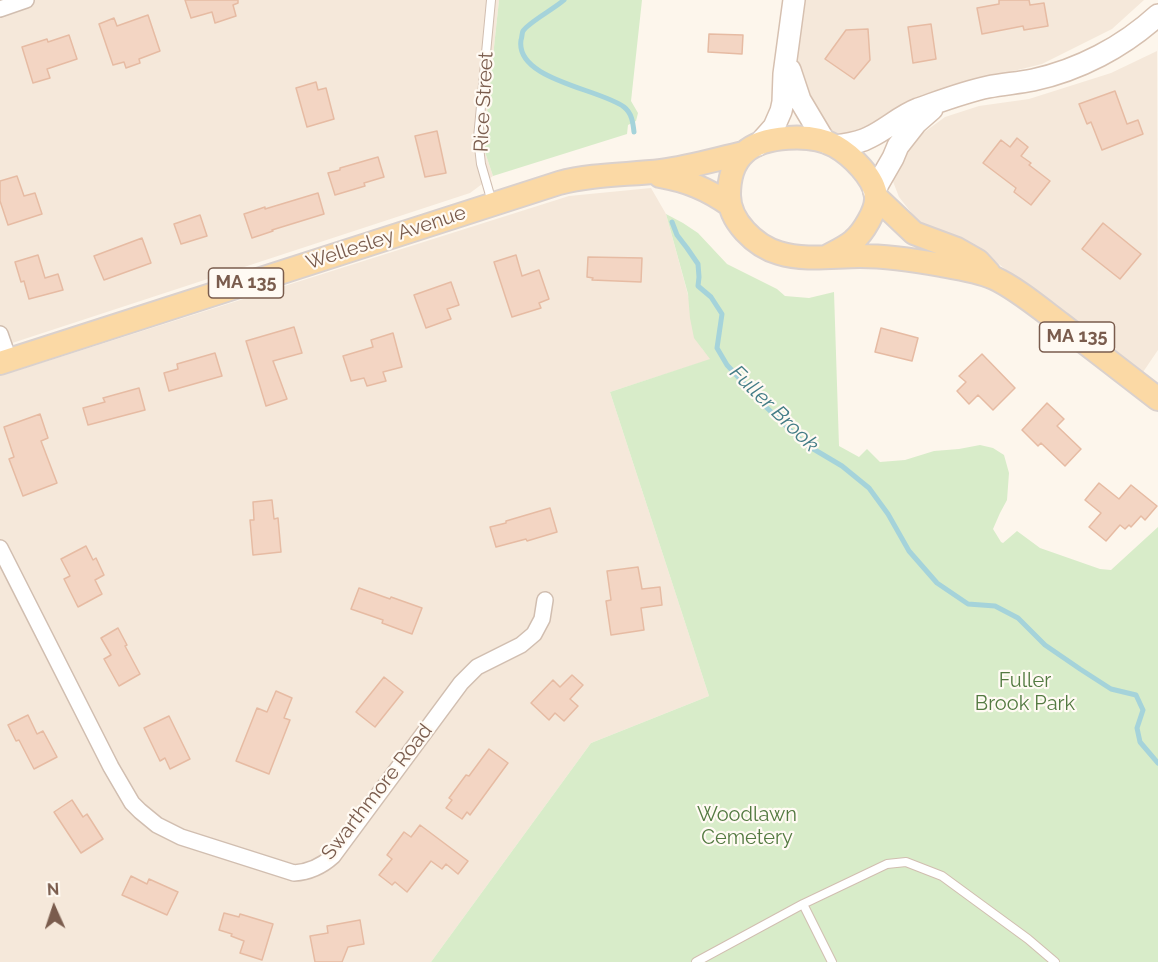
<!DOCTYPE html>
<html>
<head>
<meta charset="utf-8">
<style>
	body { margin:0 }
	#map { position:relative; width:1158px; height:962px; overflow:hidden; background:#fdf6ec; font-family:Raleway,sans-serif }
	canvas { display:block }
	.north { position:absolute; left:24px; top:878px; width:60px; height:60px; -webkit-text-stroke:4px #fffaf3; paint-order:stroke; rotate:357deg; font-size:16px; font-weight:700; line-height:24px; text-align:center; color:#7a5c4d }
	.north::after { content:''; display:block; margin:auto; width:21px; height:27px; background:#7a5c4d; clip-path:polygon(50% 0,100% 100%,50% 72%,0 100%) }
</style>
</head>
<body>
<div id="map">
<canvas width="1158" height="962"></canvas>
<div class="north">N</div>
</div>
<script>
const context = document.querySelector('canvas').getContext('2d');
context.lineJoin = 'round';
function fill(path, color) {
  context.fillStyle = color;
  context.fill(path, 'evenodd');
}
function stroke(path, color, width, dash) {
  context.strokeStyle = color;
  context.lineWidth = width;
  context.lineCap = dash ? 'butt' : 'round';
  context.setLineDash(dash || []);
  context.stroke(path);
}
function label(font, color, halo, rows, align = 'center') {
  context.font = font + ' Raleway,sans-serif';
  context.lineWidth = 4.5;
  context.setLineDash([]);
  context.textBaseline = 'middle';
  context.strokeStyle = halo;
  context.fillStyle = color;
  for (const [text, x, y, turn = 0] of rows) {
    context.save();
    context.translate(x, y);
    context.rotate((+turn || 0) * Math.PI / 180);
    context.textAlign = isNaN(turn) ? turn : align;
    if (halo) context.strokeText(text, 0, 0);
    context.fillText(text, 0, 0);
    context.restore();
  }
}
const residential = new Path2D(`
	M0,0h499l-14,132v20l8,24 -23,17 -470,154z
	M805,0h339l-32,29 -70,35 -78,19 -113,54 -18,-3 -10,-7 -25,-56v-28z
	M1157,51l1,299 -17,25 -168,-131 -52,-19 -22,-28 -7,-18 12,-32 41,-30 34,-11 50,-7 82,-26z
	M651,188l15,26 37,136 12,8 -105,34 99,304 -118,47 -160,219h-431v-586l569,-180z`);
const green = new Path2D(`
	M499,0h143l-11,101 7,12 -2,8 -8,4 -1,9 -134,42 -8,-24v-20z
	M666,214l17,9 15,10 29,31 50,25 8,7 24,2 25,-6 5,154 20,11 8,-8 13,13 25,-2 29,-9 25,-2 21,-4 13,3 11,7 5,18 -2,27 -7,13 -7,16 8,13 2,1 14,-12 23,17 60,21 11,1 47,-43v435h-727l160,-219 118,-47 -99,-304 100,-33 -16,-21 -4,-20 -2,-24z`);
const stream = new Path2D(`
	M564,0c-10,9 -35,22 -41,31 -1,1 -1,7 -2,9 -6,40 80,49 103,67 8,6 9,16 10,25
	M672,222l5,13 10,13 11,16 1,13 -1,9 13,11 11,17 -5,34 10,17 38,41 40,38 37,22 27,22 19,26 21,37 28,32 31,21 27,2 23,12 27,27 35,24 31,20 25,6 7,15 -6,18 3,14 18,21`);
const building = new Path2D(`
	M185,0h53v3l-5,2 3,11 -21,7 -3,-11 -21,6z
	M999,0h30l1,5 14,-2 4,23 -24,4 -1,-4 -41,8 -5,-26 22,-4z
	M148,15l12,36 -21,8 1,4 -14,5 -2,-6 -11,3 -14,-41 15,-6 3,8z
	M931,24l5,35 -23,4 -5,-36z
	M868,29l2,31 -16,19 -29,-20 21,-29z
	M709,34l34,1 -1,19 -34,-2z
	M69,35l8,24 -30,10 3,9 -17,5 -11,-36 25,-8 1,3z
	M316,82l2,8 8,-2 8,31 -27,8 -11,-39z
	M1115,91l12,33 11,-4 5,14 -41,16 -11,-28 -4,2 -8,-20z
	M437,131l9,42 -21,4 -10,-41z
	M1017,138l11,9 -7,9 10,7 -2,2 21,16 -19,24 -17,-13 2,-4 -33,-25 18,-23 9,7z
	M378,157l6,20 -20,6 1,3 -30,9 -7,-22 12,-3v-2z
	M17,176l7,20 11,-3 7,21 -34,11 -8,-24v-20z
	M318,193l6,21 -52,16 1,1 -21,7 -8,-24 21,-7v2z
	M200,215l7,21 -26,8 -7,-20z
	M1103,223l38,31 -21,25 -38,-30z
	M142,238l9,25 -47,17 -10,-24z
	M38,255l7,23 13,-4 5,16 -34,9 -5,-18 -3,1 -6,-20z
	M516,255l6,21 17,-6 10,29 -10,4 2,5 -29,9 -18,-55z
	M588,257l54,1 -1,24 -49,-2 1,-2 -6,-1z
	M451,282l8,23 -12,4 4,10 -25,9 -12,-33z
	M294,327l8,26 -29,8 14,38 -21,7 -20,-65z
	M881,328l37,10 -6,23 -37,-9z
	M393,333l9,34 -19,5 3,9 -19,5 -3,-8 -13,3 -8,-25 30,-9 -2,-7z
	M215,353l7,23 -53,15 -5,-18 14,-4 -1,-5z
	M982,354l33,34 -22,22 -15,-15 -9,9 -12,-13 9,-9 -7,-6z
	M139,388l6,22 -57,15 -5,-17 22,-6 -2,-4z
	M1047,403l17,16 -7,7 24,23 -16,17 -24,-23 -3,3 -16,-16z
	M40,414l8,24 -7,3 16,42 -34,13 -14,-37 5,-2 -10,-30z
	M1099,483l20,16 12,-14 26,21 -12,14 -4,-4 -10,11 -2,-2 -4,4 -5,-4 -14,16 -17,-14 12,-14 -16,-13z
	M272,500l2,19 4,-1 3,34 -28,3 -3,-35h4l-1,-18z
	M550,508l7,24 -30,9 -1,-2 -30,8 -6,-20 16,-4v-2z
	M86,546l7,14 3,-2 8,17 -9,5 7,14 -24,13 -14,-28 6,-3 -9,-17z
	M638,567l4,22 18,-2 2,18 -21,3 3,22 -33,5 -5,-34 5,-1 -4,-29z
	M359,588l31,11 1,-2 31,11 -10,26 -30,-11 1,-3 -32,-11z
	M118,628l9,17 -2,1 15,28 -21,12 -15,-27 7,-4 -10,-17z
	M572,675l11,10 -13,14 8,7 -14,15 -9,-8 -6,7 -18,-17 22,-23 7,7z
	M384,677l19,15 -28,35 -19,-15z
	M276,691l16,7 -8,20 6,2 -21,54 -33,-13 21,-53 10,4z
	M28,715l9,19 6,-3 14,26 -23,12 -15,-29 -3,1 -8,-16z
	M169,716l21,43 -20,10 -5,-11 -5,3 -16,-33z
	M489,749l19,14 -38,52 -3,-3 -5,7 -16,-11 6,-8 -3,-2 17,-23 3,1z
	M72,800l11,17 4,-3 16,25 -22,14 -27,-41z
	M420,825l48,36 -10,13 -12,-10 -4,5 -11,-8 -24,31 -12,-10 -3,3 -13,-10 13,-16 -5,-4 17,-23 7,5z
	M131,876l16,8 2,-5 29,13 -11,23 -45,-20z
	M224,913l15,4 1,-3 33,10 -11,36 -22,-7 4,-12 -13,-5 1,-2 -13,-4z
	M360,920l4,24 -16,3 -6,15h-27l-5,-26 18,-3 -1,-7z`);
const lane = new Path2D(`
	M491,0l-13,138 3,26 11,38
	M803,904l29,58
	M696,962l107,-58 84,-40 19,-2 36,14 86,63 27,23`);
const street = new Path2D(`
	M0,9l26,-9
	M0,334l9,26
	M0,548l111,219 21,36 8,8 17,14 24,12 113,36c16,-1 28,-7 39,-17l128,-173 16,-16 44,-22 13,-11 8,-15 3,-19`);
const secondary = new Path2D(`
	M790,70l10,30 25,42
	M758,145l16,-18 7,-16 2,-9 1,-28 10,-74
	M835,146c12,-2 25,-3 35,-9 17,-8 30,-21 48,-28 23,-8 46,-17 70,-22 15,-3 30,-4 45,-7 46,-10 90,-33 125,-65
	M874,191l19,-33 5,-12 18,-23 16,-14`);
const primary = new Path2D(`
	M660,176c28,5 47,13 70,29
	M876,197l38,36 43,16 21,12 11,12
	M826,257c9,-5 20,-10 27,-16 10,-8 24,-31 23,-44 -1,-19 -25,-42 -41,-51 -23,-13 -72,-11 -91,7 -11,10 -15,27 -15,42 0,26 26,51 50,58 26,8 55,3 81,3 27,0 54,4 81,9 17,3 37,6 53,13 22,10 47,31 67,46 32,25 65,50 97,75
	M0,363l559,-180c34,-9 68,-8 102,-12 29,-4 56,-12 83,-18`);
const shields = [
	[246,283,75],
	[1077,337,75]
];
const shieldNames = [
	["MA 135",246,283],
	["MA 135",1077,337]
];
const streetNames = [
	["Rice Street",484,102,-87],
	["Wellesley Avenue",386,238,-18],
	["Swarthmore Road",377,792,-52]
];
const parkNames = [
	["Fuller",1025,681],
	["Brook Park",1025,704],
	["Woodlawn",747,815],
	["Cemetery",747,838]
];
const waterNames = [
	["Fuller Brook",774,409,44]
];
fill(residential, '#f5e8da');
fill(green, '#d8ecc9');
stroke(stream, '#a5d3da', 5);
fill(building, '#f3d5c3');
stroke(building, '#e6bba3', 1.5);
stroke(lane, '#d1beb0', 10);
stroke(street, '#d1beb0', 18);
stroke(secondary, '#d6c0b0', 24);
stroke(primary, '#dad1cd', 26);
stroke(lane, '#fff', 8);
stroke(street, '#fff', 15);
stroke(secondary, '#fff', 21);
stroke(primary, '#fbd9a5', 22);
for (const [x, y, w] of shields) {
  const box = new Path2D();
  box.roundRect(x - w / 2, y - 15, w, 30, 4.5);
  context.fillStyle = '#fffaf3';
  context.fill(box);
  stroke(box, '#7a5c4d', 1.5);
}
label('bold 18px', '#7a5c4d', null, shieldNames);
label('20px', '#7a5c4d', '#fffaf3', streetNames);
label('20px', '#537a41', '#fffaf3', parkNames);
label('italic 21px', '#437c86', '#fffaf3', waterNames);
</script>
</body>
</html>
